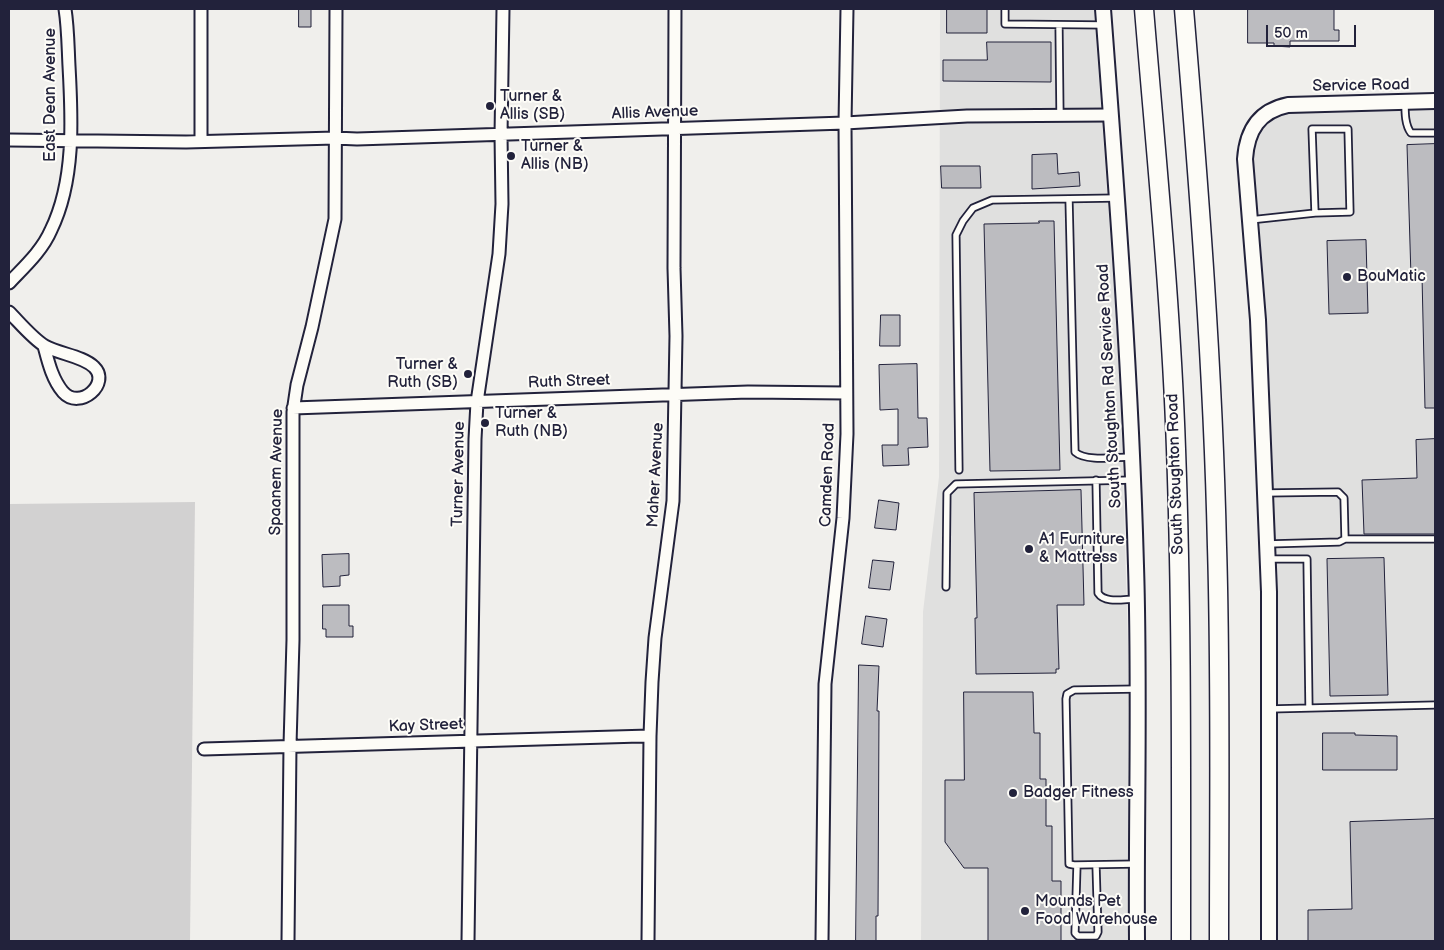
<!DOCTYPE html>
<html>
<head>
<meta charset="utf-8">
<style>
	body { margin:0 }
	#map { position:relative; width:1444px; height:950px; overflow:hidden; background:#f0efec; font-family:"Balsamiq Sans",sans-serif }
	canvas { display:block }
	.frame { position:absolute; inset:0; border:10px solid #22223b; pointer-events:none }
	.scale { position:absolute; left:1266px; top:25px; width:90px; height:22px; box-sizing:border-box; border:2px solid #22223b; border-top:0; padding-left:6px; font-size:15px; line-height:18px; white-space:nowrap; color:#22223b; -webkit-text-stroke:4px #fdfcf7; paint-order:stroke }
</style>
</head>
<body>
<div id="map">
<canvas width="1444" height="950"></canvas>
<div class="frame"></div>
<div class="scale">50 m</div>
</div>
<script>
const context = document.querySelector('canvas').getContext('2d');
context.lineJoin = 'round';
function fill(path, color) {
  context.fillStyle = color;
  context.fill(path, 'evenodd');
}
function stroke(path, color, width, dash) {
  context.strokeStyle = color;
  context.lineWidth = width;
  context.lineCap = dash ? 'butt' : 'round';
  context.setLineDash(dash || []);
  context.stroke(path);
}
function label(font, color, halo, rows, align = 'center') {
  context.font = font + ' "Balsamiq Sans",sans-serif';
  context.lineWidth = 4;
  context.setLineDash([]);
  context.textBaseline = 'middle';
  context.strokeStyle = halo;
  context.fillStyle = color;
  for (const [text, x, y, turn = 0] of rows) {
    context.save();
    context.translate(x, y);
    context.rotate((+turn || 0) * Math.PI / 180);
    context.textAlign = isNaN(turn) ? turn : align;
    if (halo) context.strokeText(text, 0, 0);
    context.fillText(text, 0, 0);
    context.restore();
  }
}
const built = new Path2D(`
	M940,9h154l26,363 9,307 -1,262h-207l2,-329 16,-135z
	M1435,101v840h-166v-349l-23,-447 25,-35z`);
const green = new Path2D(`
	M195,502l-5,439h-181v-437z`);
const building = new Path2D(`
	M299,9h12v18h-12z
	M947,9h40v24h-40z
	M1248,9h86v21h5v11h-49v6l-16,-1v-3h-26z
	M987,42h64v40l-108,-1v-21h44z
	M1435,144v264h-10l-3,-132 -11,1 -4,-132z
	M1057,154l1,20 21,-2 1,14 -48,3v-34z
	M941,166h39l1,22h-39z
	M1039,221h15l6,249 -70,1 -6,-247 55,-1z
	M1366,240l2,73 -39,1 -2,-73z
	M881,315h19v31h-20z
	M917,364l1,54h9l1,29 -20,1 1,17 -26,1 -1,-21h16v-36l-18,1 -1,-45z
	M1435,439v95h-71l-2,-54 55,-2 -1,-38z
	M1081,490l3,115h-27l2,64h-3v4l-80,1 -1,-56h2l-3,-125z
	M879,500l20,3 -3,27 -21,-2z
	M349,554v21l-9,1v10l-17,1 -1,-32z
	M1384,558l4,137 -58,1 -3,-137z
	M873,560l21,2 -4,28 -21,-2z
	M323,605h26v21h4v11h-27v-8h-3z
	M866,616l21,3 -4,28 -21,-3z
	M859,665l20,1 -2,45h2l-1,205h-2v25h-20z
	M964,692h69l1,41h6v46h6v47h6v55h9v60h-73v-73h-24l-19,-26v-62h19z
	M1323,733h32v2l42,1v34h-74z
	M1435,819v122h-127v-31l44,-1 -2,-87z`);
const service = new Path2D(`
	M1005,9v15l99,1
	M1059,25l1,91
	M1405,103c0,10 0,22 6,30h24
	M1069,199l6,253c11,10 41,5 56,5
	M1250,220l65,-7 35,-1 -2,-83h-36l3,84
	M959,470l-3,-235 7,-14 10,-13 19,-8 124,-2
	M1096,480l2,113c7,11 26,6 38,6
	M1265,493l73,-1 6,6 1,41 -6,3 -72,2
	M1345,539h90
	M1268,559h39l2,149
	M946,587l1,-94 9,-9 177,-4
	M1269,709l166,-4
	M1137,864l-63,1 -5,-1 -3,-165 1,-5 7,-4 64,-1
	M1077,865l-2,68 3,3h18l2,-4 -2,-67`);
const minor = new Path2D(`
	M9,140l177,2 149,-4 22,1 488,-16 122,-7 143,-1
	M201,141v-132
	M9,283c15,-16 33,-32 42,-53 24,-49 21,-111 18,-164 -1,-19 -1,-38 -4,-57
	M9,312c10,10 24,27 36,34 14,8 38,10 49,21 17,16 -14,44 -31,25 -11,-13 -15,-31 -19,-46
	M293,408l455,-16 98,1
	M204,749c148,-5 297,-10 446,-13
	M288,941l2,-196 3,-105v-228l4,-27 15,-58 23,-108 1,-210
	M468,941l7,-502 2,-37 22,-148 3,-50 -1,-69 2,-126
	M648,941l2,-205 2,-54 3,-44 18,-137 3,-165 -2,-68 1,-259
	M822,941l3,-257 18,-166 4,-84 -2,-311 2,-114`);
const tertiary = new Path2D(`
	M1103,9c14,185 28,371 33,557 4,125 0,250 1,375
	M1269,941v-349l-11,-272 -13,-161c2,-29 14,-48 43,-54l147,-4`);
const primary = new Path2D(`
	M1144,9c12,146 27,293 32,440 6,164 5,328 5,492
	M1184,9c15,179 29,358 33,538 4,131 2,263 2,394`);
const markers = [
	[490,106,5,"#22223b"],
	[511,156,5,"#22223b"],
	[1347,277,5,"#22223b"],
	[468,374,5,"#22223b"],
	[485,423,5,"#22223b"],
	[1029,549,5,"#22223b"],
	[1013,793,5,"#22223b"],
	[1025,911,5,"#22223b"]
];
const streetNames = [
	["Service Road",1361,86,-1],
	["East Dean Avenue",51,95,-90],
	["Allis Avenue",655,113,-2],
	["Ruth Street",569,382,-2],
	["South Stoughton Rd Service Road",1110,386,-93],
	["Spaanem Avenue",277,472,-89],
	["Turner Avenue",459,474,-89],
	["South Stoughton Road",1176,474,-92],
	["Maher Avenue",656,475,-87],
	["Camden Road",828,475,-88],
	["Kay Street",426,726,-2]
];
const poiNames = [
	["Turner &",500,97],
	["Allis (SB)",500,115],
	["Turner &",521,147],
	["Allis (NB)",521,165],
	["BouMatic",1357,277],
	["Turner &",458,365,"right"],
	["Ruth (SB)",458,383,"right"],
	["Turner &",495,414],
	["Ruth (NB)",495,432],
	["A1 Furniture",1039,540],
	["& Mattress",1039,558],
	["Badger Fitness",1023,793],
	["Mounds Pet",1035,902],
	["Food Warehouse",1035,920]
];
fill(built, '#e0e0df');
fill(green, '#d2d1d1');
fill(building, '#bcbcc0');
stroke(building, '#22223b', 1);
stroke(service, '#22223b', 9);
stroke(minor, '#22223b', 15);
stroke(tertiary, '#22223b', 18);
stroke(primary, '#22223b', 21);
stroke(service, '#fdfcf7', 5.5);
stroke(minor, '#fdfcf7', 11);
stroke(tertiary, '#fdfcf7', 14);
stroke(primary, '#fdfcf7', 18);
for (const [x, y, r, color] of markers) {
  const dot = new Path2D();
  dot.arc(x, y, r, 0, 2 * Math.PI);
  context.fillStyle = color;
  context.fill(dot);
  stroke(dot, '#fdfcf7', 2);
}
label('16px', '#22223b', '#fdfcf7', streetNames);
label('16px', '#22223b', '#fdfcf7', poiNames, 'left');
</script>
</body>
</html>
